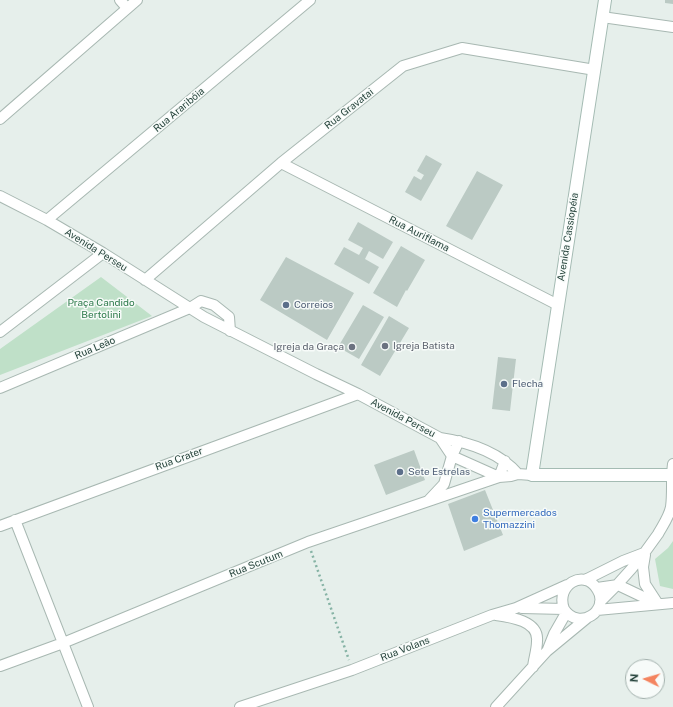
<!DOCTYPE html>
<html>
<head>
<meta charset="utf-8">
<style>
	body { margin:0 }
	#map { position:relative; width:673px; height:707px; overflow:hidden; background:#e6efeb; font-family:"Public Sans",sans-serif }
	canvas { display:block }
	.north { position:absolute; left:625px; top:659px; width:40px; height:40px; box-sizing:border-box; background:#f7fbf9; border:1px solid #a3b1ad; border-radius:50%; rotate:275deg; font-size:11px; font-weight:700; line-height:16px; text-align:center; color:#24423a }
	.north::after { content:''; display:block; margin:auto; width:14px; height:18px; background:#f4845f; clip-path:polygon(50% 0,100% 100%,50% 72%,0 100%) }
</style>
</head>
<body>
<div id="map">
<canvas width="673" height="707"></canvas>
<div class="north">N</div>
</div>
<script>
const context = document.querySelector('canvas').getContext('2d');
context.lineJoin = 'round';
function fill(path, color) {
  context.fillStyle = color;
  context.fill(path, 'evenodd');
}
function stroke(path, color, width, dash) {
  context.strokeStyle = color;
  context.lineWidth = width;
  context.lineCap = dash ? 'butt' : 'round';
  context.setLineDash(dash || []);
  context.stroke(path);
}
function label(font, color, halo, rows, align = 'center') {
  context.font = font + ' "Public Sans",sans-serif';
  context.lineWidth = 3;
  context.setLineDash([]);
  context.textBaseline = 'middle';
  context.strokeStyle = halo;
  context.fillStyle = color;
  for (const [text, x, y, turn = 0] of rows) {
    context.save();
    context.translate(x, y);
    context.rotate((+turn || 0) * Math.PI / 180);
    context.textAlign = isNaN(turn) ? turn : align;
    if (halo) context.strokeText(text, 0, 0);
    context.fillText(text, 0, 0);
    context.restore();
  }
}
const green = new Path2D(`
	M101,277l51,39 -152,59v-26z
	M673,541v48l-13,-3 -5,-27 13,-11z`);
const building = new Path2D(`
	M665,0h8v4l-8,-1z
	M426,155l16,9 -21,37 -16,-9 9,-16 7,4 3,-5 -7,-4z
	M477,171l26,14 -31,55 -26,-14z
	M358,222l35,20 -10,17 -14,-8 -4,8 14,8 -10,17 -35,-20 10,-17 15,8 4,-7 -15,-8z
	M401,246l24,14 -18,31 -1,-1 -9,17 -24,-14z
	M286,257l68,36 -27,47 -67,-40z
	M363,305l21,12 -25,42 -21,-12z
	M389,316l20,12 -29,48 -19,-11z
	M498,357l18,2 -6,52 -18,-2z
	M414,450l11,30 -39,15 -12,-30z
	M485,490l18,45 -39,16 -16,-47z`);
const path = new Path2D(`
	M311,551l38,109`);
const street = new Path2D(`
	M120,0l7,8
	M602,17l71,10
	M0,119l137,-119
	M281,163l277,142
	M0,196l47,24 56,33 101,64 112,57 42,20 82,44 12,18 47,21 12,-1 7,-2 14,1
	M47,220l263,-220
	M145,280l136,-117 122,-97 59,-18 133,22
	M0,332l103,-79
	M0,388l190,-80 11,-7 13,4 15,12 1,14
	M440,438c28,4 59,14 78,36
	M429,500l15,-16 8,-28 7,-15
	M15,520l73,187
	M0,526l358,-132
	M645,555l-2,12 2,17 13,20
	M585,580l38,-19 21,-8
	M597,588l21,-3 40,19
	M600,602c22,-21 41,-43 58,-68 5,-9 11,-17 13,-27 2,-14 0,-29 2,-43
	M522,608l42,1c15,23 47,1 33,-20 -13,-21 -42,-4 -33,20
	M597,610l76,-7
	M496,615c15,2 43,6 41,26 0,9 -3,17 -4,26
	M548,649l6,-15 12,-21
	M0,666l63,-23 245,-101 191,-65 6,-16
	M240,707l112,-37 140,-55 24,-7 51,-23
	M496,707l51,-56 40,-33`);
const secondary = new Path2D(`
	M605,0l-73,475h141`);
const markers = [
	[286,305,4,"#5c6f8a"],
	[385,346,4,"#6b7280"],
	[352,347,4,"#6b7280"],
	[504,384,4,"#5c6f8a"],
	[400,472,4,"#5c6f8a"],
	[475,519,4,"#3f7fe0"]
];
const streetNames = [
	["Rua Gravatai",349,109,-38],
	["Rua Araribóia",179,110,-40],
	["Rua Auriflama",419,234,27],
	["Avenida Cassiopéia",568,237,-81],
	["Avenida Perseu",96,250,32],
	["Rua Leão",95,348,-23],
	["Avenida Perseu",403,418,28],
	["Rua Crater",179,459,-20],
	["Rua Scutum",256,564,-22],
	["Rua Volans",405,649,-21]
];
const parkNames = [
	["Praça Candido",101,303],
	["Bertolini",101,315]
];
const serviceNames = [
	["Correios",294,305],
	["Flecha",512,384],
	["Sete Estrelas",408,472]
];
const worshipNames = [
	["Igreja Batista",393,346],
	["Igreja da Graça",344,347,"right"]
];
const shopNames = [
	["Supermercados",483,513],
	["Thomazzini",483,525]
];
fill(green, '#bfe0c8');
fill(building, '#bbcac4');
stroke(street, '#a8b8b2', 12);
stroke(secondary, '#a4bbb3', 14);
stroke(path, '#86b3a5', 2.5, [2, 3]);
stroke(street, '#fff', 10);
stroke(secondary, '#fff', 12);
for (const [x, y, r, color] of markers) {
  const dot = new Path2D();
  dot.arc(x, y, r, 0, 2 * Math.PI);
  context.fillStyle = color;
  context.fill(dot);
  stroke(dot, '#f7fbf9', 1.5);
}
label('10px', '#24423a', '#f7fbf9', streetNames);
label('10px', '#2d7a4b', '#f7fbf9', parkNames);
label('10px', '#4e5e75', '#f7fbf9', serviceNames, 'left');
label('10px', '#5b616d', '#f7fbf9', worshipNames, 'left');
label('10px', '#366cbe', '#f7fbf9', shopNames, 'left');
</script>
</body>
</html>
